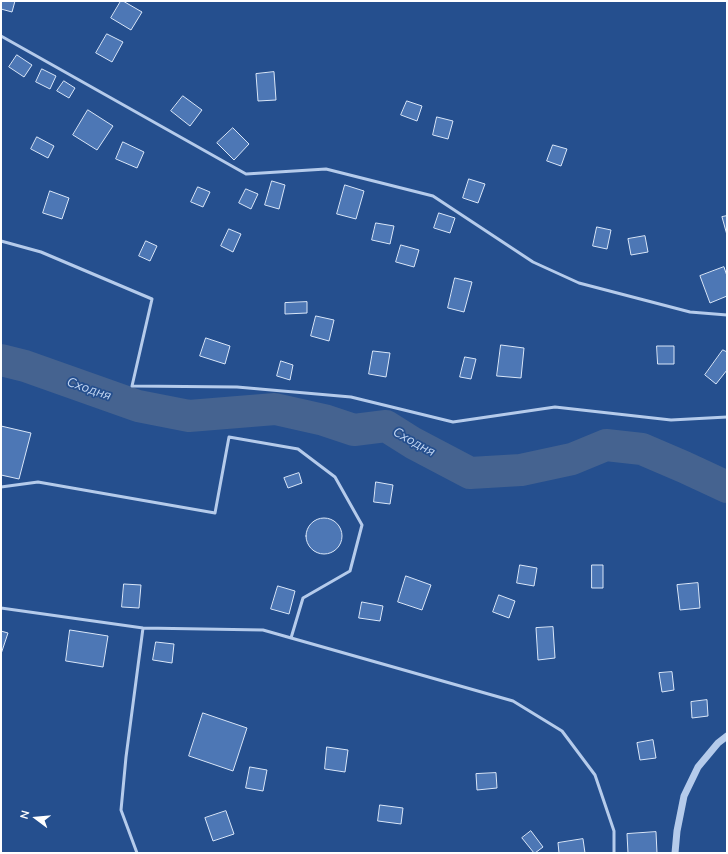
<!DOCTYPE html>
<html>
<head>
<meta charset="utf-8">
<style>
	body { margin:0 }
	#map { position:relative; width:728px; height:854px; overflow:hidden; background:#254f8e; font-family:Mulish,sans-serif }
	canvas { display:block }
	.frame { position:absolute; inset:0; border:2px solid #fff; pointer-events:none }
	.north { position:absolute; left:16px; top:798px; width:40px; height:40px; -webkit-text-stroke:3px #254f8e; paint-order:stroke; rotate:286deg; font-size:11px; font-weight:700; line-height:16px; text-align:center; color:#fff }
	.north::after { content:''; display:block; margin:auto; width:14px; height:18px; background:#fff; clip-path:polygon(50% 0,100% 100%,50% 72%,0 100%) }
</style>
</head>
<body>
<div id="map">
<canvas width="728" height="854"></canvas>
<div class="frame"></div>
<div class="north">N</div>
</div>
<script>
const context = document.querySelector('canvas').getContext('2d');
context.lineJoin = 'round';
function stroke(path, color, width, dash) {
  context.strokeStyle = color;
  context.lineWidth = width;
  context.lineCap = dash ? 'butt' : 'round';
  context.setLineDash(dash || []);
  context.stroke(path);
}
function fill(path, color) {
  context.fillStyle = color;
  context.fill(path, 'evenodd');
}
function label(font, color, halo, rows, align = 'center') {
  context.font = font + ' Mulish,sans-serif';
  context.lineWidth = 3.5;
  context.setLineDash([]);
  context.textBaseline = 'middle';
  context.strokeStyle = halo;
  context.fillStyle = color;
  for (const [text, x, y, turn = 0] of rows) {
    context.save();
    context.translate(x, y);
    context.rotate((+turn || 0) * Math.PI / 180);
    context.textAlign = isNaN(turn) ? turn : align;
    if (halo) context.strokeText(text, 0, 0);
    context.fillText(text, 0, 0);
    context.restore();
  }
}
const river = new Path2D(`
	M1,360l24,6 113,40 51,10 86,-7 49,11 30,10 32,-4 27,17 57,30 51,-3 51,-11 34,-14 36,4 42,18 43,20`);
const building = new Path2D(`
	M1,1h14l-3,11 -11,-3z
	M121,1h2l19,11 -11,18 -20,-12z
	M107,34l16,8 -11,20 -16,-9z
	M17,55l15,10 -8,12 -15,-10z
	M42,69l14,7 -6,13 -14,-7z
	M274,72l2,28 -18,1 -2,-27z
	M64,81l11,7 -6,10 -12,-7z
	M183,96l19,14 -12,16 -19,-15z
	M407,101l15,5 -5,15 -16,-6z
	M88,110l25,16 -16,24 -24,-15z
	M437,117l16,4 -5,18 -15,-4z
	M233,128l16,16 -15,16 -17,-17z
	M37,137l17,9 -6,12 -17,-9z
	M123,142l21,10 -7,16 -21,-9z
	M553,145l14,4 -6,17 -14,-5z
	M469,179l16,5 -7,19 -15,-5z
	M272,181l13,4 -6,24 -14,-4z
	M345,185l19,6 -8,28 -19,-5z
	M198,187l12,5 -7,15 -12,-5z
	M246,189l12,5 -7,15 -12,-6z
	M50,191l19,7 -7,21 -19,-6z
	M439,213l16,5 -5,15 -16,-5z
	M727,216v19l-5,-18z
	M376,223l18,3 -4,18 -18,-4z
	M597,227l14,3 -4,19 -14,-3z
	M229,229l12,5 -8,18 -12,-6z
	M645,236l3,16 -17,3 -3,-16z
	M146,241l11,5 -7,15 -11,-5z
	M401,245l18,5 -5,17 -18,-5z
	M724,267l3,9v20l-17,7 -10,-27z
	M455,278l17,4 -8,30 -16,-4z
	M307,302v11l-22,1v-11z
	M316,316l18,4 -5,21 -18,-5z
	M206,338l24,8 -5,18 -25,-8z
	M501,345l23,3 -3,30 -24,-2z
	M657,346h17v18h-16z
	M723,350l4,2v18l-11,14 -11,-9z
	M373,351l17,2 -4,24 -17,-3z
	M465,357l11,2 -5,20 -11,-2z
	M281,361l12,4 -3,15 -13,-4z
	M1,426l30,7 -12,46 -18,-4z
	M299,473l3,10 -14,5 -4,-10z
	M376,482l17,3 -3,19 -16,-2z
	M306 536a18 18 0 1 1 36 0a18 18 0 1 1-36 0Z
	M520,565l17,3 -3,18 -17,-3z
	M592,565h11v23h-11z
	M406,576l25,9 -9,25 -24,-8z
	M698,583l2,25 -20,2 -3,-25z
	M124,584l17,1 -2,23 -17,-1z
	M278,586l17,5 -6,23 -18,-5z
	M499,595l16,6 -6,17 -16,-6z
	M362,602l21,4 -3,15 -21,-3z
	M553,627l2,31 -17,2 -2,-32z
	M70,630l38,6 -5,31 -37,-6z
	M1,631l7,2 -7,21z
	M156,642l18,2 -2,19 -19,-3z
	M672,672l2,18 -12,2 -3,-19z
	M707,700l1,16 -16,2 -1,-16z
	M203,713l44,15 -14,43 -44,-15z
	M653,740l3,18 -16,2 -3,-17z
	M327,747l21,3 -3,22 -20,-3z
	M250,767l17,3 -4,21 -17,-3z
	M496,773l1,15 -20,2 -1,-16z
	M380,805l23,3 -2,16 -23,-3z
	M226,811l8,23 -21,7 -8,-23z
	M531,831l12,16 -8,6h-1l-12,-15z
	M656,832l1,21h-29l-1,-19z
	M583,839l2,14h-26l-1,-10z`);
const service = new Path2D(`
	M1,36l245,138 80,-5 107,27 100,66 46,21 111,29 37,3
	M1,241l40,11 111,47 -20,87 105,1 114,10 102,25 102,-15 116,13 56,-3
	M1,487l37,-5 177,31 14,-76 69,12 37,28 27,48 -12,46 -47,27 -12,40
	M1,608l142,20 120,2 250,71 49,30 33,44 19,56v22
	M137,853l-16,-43 5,-53 17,-129`);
const tertiary = new Path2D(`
	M675,853l2,-22 7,-35 14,-29 20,-24 9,-7`);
const waterNames = [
	["Сходня",89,389,19],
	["Сходня",414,442,29]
];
stroke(river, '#456390', 32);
fill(building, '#4d77b5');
stroke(building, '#d9e6f8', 1);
stroke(service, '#b5cbeb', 3);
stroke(tertiary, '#b5cbeb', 7);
label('italic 13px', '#c1d5f2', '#254f8e', waterNames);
</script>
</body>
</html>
